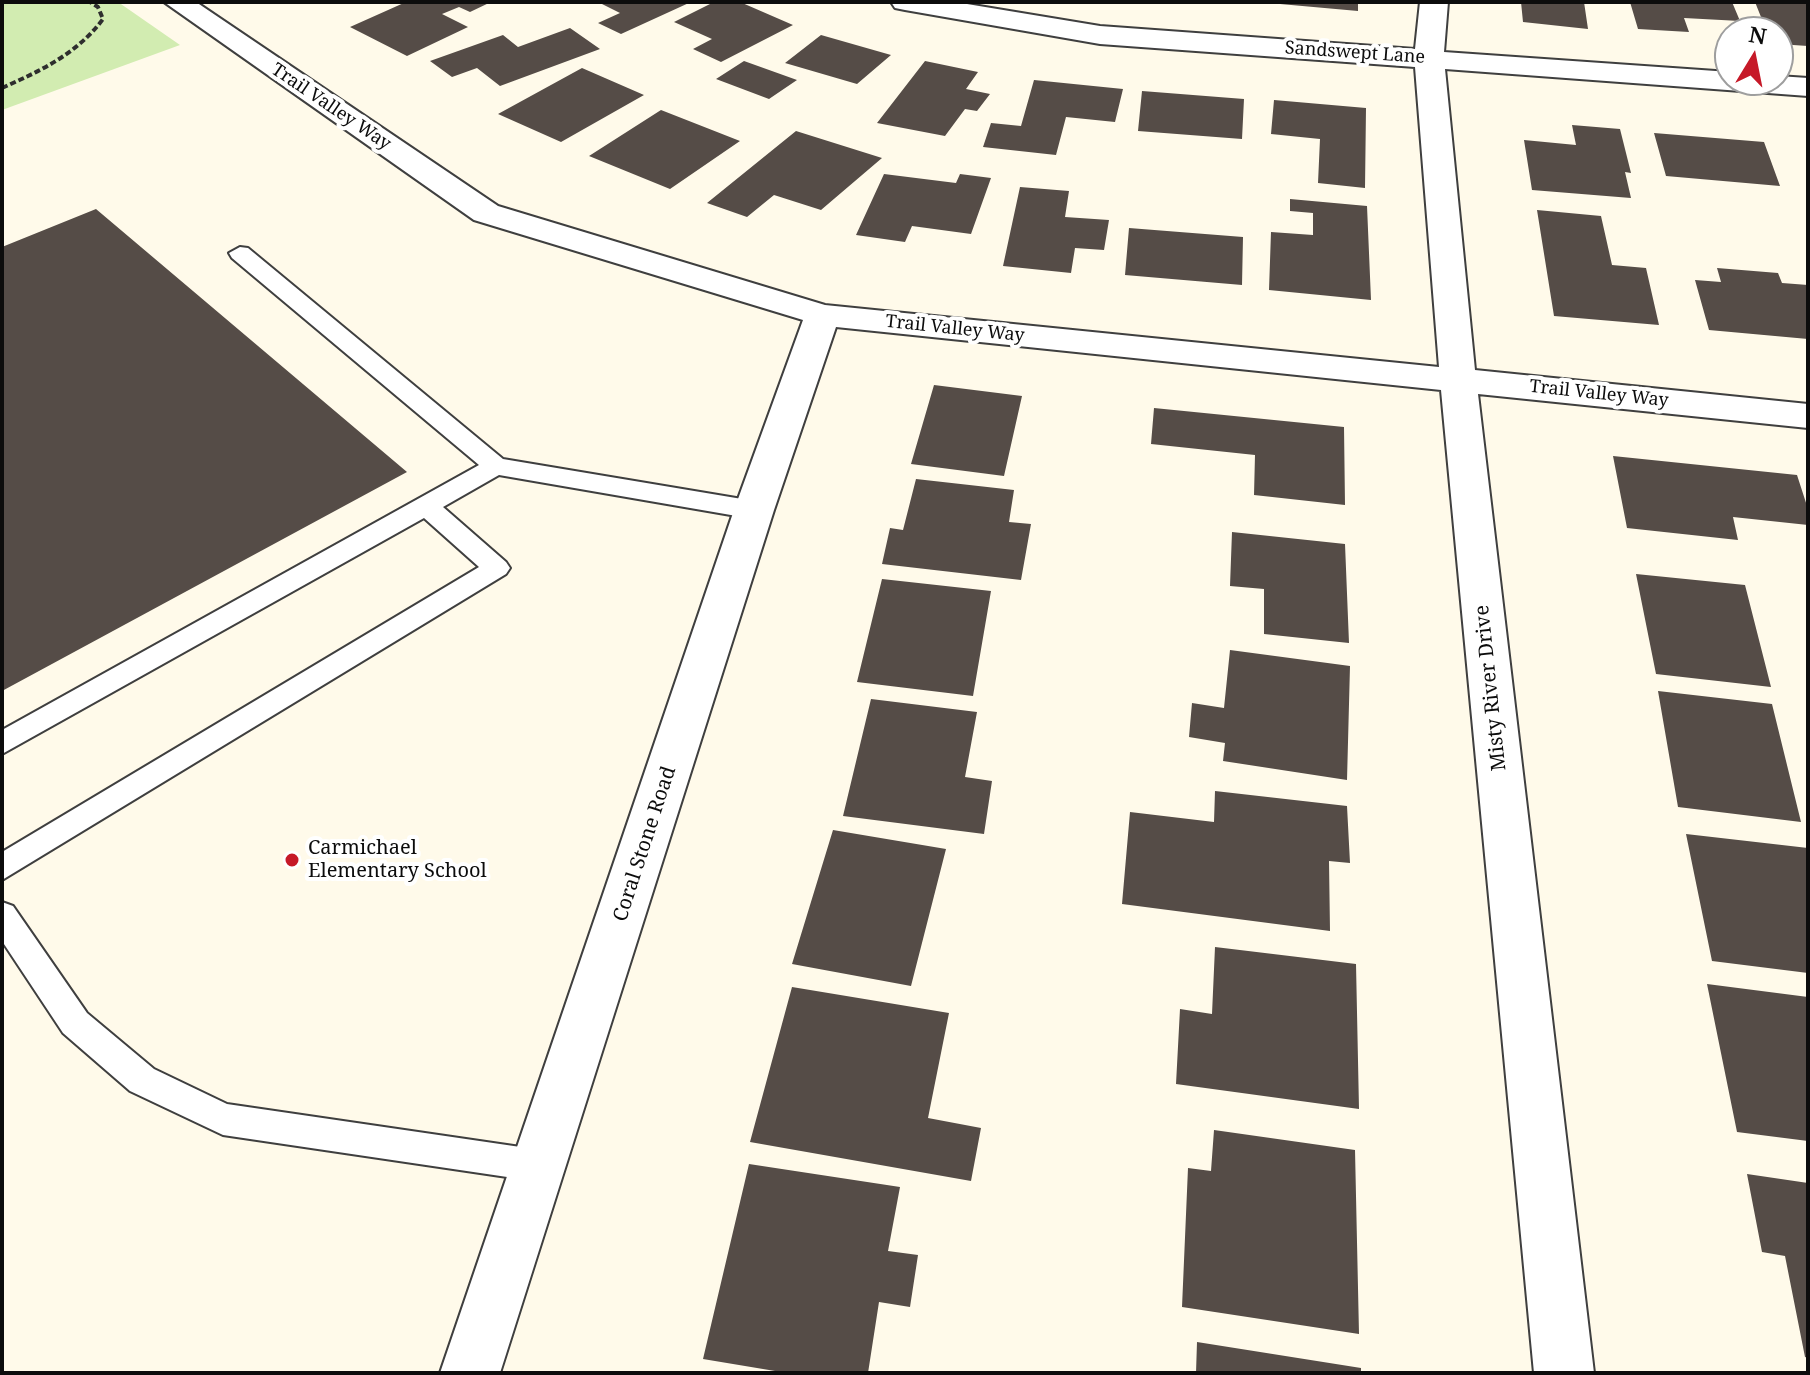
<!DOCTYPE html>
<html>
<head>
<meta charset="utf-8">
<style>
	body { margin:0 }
	#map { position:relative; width:1810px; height:1375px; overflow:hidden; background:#fffaea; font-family:"Noto Serif",serif }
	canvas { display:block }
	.frame { position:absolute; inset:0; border:4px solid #0c0c0c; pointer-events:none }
	.north { position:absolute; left:1714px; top:16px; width:80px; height:80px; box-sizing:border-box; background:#fff; border:2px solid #9e9e9e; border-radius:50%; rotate:10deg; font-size:22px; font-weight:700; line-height:32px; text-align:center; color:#0c0c0c }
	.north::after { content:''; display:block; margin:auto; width:28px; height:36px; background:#c61928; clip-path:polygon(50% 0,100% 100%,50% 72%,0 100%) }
</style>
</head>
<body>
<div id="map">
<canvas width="1810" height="1375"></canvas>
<div class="frame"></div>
<div class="north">N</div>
</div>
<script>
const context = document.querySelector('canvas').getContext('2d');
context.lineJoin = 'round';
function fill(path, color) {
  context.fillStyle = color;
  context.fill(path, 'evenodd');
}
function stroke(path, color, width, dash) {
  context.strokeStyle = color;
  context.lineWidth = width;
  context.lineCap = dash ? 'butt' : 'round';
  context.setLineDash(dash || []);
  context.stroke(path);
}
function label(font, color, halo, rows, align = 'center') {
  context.font = font + ' "Noto Serif",serif';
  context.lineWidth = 8;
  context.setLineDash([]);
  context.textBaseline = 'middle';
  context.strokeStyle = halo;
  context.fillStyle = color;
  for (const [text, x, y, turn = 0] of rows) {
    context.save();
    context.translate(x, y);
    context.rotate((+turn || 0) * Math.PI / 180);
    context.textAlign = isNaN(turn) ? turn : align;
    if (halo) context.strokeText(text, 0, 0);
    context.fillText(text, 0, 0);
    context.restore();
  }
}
const green = new Path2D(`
	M2,2h116l62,43 -178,65z`);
const building = new Path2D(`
	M406,2h85l-21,10 -11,-5 -17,7 26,13 -61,29 -57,-29z
	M598,2h93l-70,32 -23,-11 22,-10z
	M714,2h26l53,23 -72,37 -28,-13 19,-10 -38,-17z
	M1280,2h78v9l-78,-7z
	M1521,2h63l4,27 -65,-7z
	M1630,2h102l8,19 -56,-3 5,14 -51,-3z
	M1755,2h53v44l-30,-2v-12h-11z
	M570,28l30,21 -100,37 -23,-18 -25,9 -22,-16 73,-26 15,12z
	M821,35l70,20 -34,29 -72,-21z
	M744,61l53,19 -28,19 -53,-20z
	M925,61l53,11 -12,17 24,5 -13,17 -12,-2 -20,27 -68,-13z
	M582,68l62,27 -83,47 -63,-28z
	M1034,80l89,9 -8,33 -49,-5 -10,38 -73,-8 8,-24 30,3z
	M1142,91l102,8 -2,40 -104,-8z
	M1274,100l92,8 -1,80 -47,-5 2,-44 -49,-5z
	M661,110l79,31 -70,48 -81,-33z
	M1572,125l48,4 11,44 -6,-1 6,26 -99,-8 -8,-50 52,5z
	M796,131l86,27 -61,52 -47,-15 -27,22 -40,-14z
	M1654,133l110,9 16,44 -114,-10z
	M884,174l72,9 4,-9 31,4 -20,56 -59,-8 -7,16 -49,-7z
	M1020,187l49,4 -4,26 44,3 -5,30 -29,-2 -4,25 -68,-7z
	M1290,199l77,7 4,94 -102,-10 2,-58 42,3v-22l-23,-2z
	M96,209l311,263 -405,219v-444z
	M1537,210l64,6 11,49 34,3 13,57 -105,-9z
	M1129,228l114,9 -1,48 -117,-10z
	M1717,268l61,5 4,10 26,2v54l-99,-9 -14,-50 26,2z
	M934,385l88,11 -18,80 -93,-12z
	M1154,408l190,19 1,78 -91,-10 1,-40 -104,-11z
	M1613,456l184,19 11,34v16l-75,-8 5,23 -111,-12z
	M916,479l98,11 -5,32 22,2 -10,56 -139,-16 8,-36 13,2z
	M1232,532l113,12 4,99 -85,-9v-45l-34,-3z
	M1636,574l109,11 26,102 -115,-13z
	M882,579l109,12 -18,105 -116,-14z
	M1230,650l120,16 -3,114 -124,-19 2,-18 -36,-6 3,-34 32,5z
	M1658,691l114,13 29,118 -123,-15z
	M871,699l106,13 -12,65 27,4 -8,53 -141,-18z
	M1215,791l132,15 3,57 -21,-2 1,70 -208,-27 8,-92 84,10z
	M833,830l113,19 -35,137 -119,-22z
	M1686,834l122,14v125l-96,-12z
	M1215,947l141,17 3,145 -183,-25 4,-75 32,5z
	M1707,984l101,13v144l-71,-9z
	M792,987l157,26 -21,105 53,10 -10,53 -221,-39z
	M1214,1130l141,20 4,184 -177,-27 6,-139 23,3z
	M749,1164l151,23 -12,64 30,4 -8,52 -31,-5 -11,71h-81l-84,-14z
	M1747,1174l61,9v175l-3,-1 -20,-101 -23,-4z
	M1197,1342l164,26v5h-165z`);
const path = new Path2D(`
	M2,88c38,-17 75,-34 101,-69l-5,-12 -8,-5`);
const lane = new Path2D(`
	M240,247l8,1 255,211 251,42 9,3 4,6 -4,6 -9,3 -255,-44 -56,32 63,55 4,6 -4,6 -504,306v-28l477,-285 -55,-49 -422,236v-24l477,-265 -247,-207 -3,-5z
	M2,902l11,4 74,107 67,56 73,35 314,46 12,4 6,12 -6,12 -12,4 -318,-47 -93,-44 -67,-58 -61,-92z`);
const street = new Path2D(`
	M164,2h32l302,204 327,99 614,62 -24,-300 -315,-23 -195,-34 -10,-2 -4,-6h64l145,24 315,23 5,-47h28l-4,50 286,20v8h48v-4l30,2v18l-363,-27 30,301 333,34v24l-330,-34 116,979h-60l-93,-983 -605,-63 -62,183 -274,863h-60l294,-863 69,-190 -329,-100z`);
const markers = [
	[292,860,8,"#c61928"]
];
const farStreetnames = [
	["Sandswept Lane",1355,53,4],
	["Trail Valley Way",331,107,34],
	["Trail Valley Way",955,329,6],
	["Trail Valley Way",1599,394,6]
];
const streetNames = [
	["Misty River Drive",1491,688,-96],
	["Coral Stone Road",645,844,-72]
];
const poiNames = [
	["Carmichael",308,848],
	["Elementary School",308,871]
];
fill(green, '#d2ecb1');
fill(building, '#554c47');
stroke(lane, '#3f3f3f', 4);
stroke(street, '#3f3f3f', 4);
stroke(path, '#2e2e2e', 4, [6, 3]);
fill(lane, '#fff');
fill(street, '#fff');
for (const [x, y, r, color] of markers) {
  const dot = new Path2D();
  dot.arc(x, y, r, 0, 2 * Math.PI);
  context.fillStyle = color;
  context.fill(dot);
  stroke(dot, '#fff', 3);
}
label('18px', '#0c0c0c', '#fff', farStreetnames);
label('20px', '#0c0c0c', '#fff', streetNames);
label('20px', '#0c0c0c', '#fff', poiNames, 'left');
</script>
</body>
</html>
